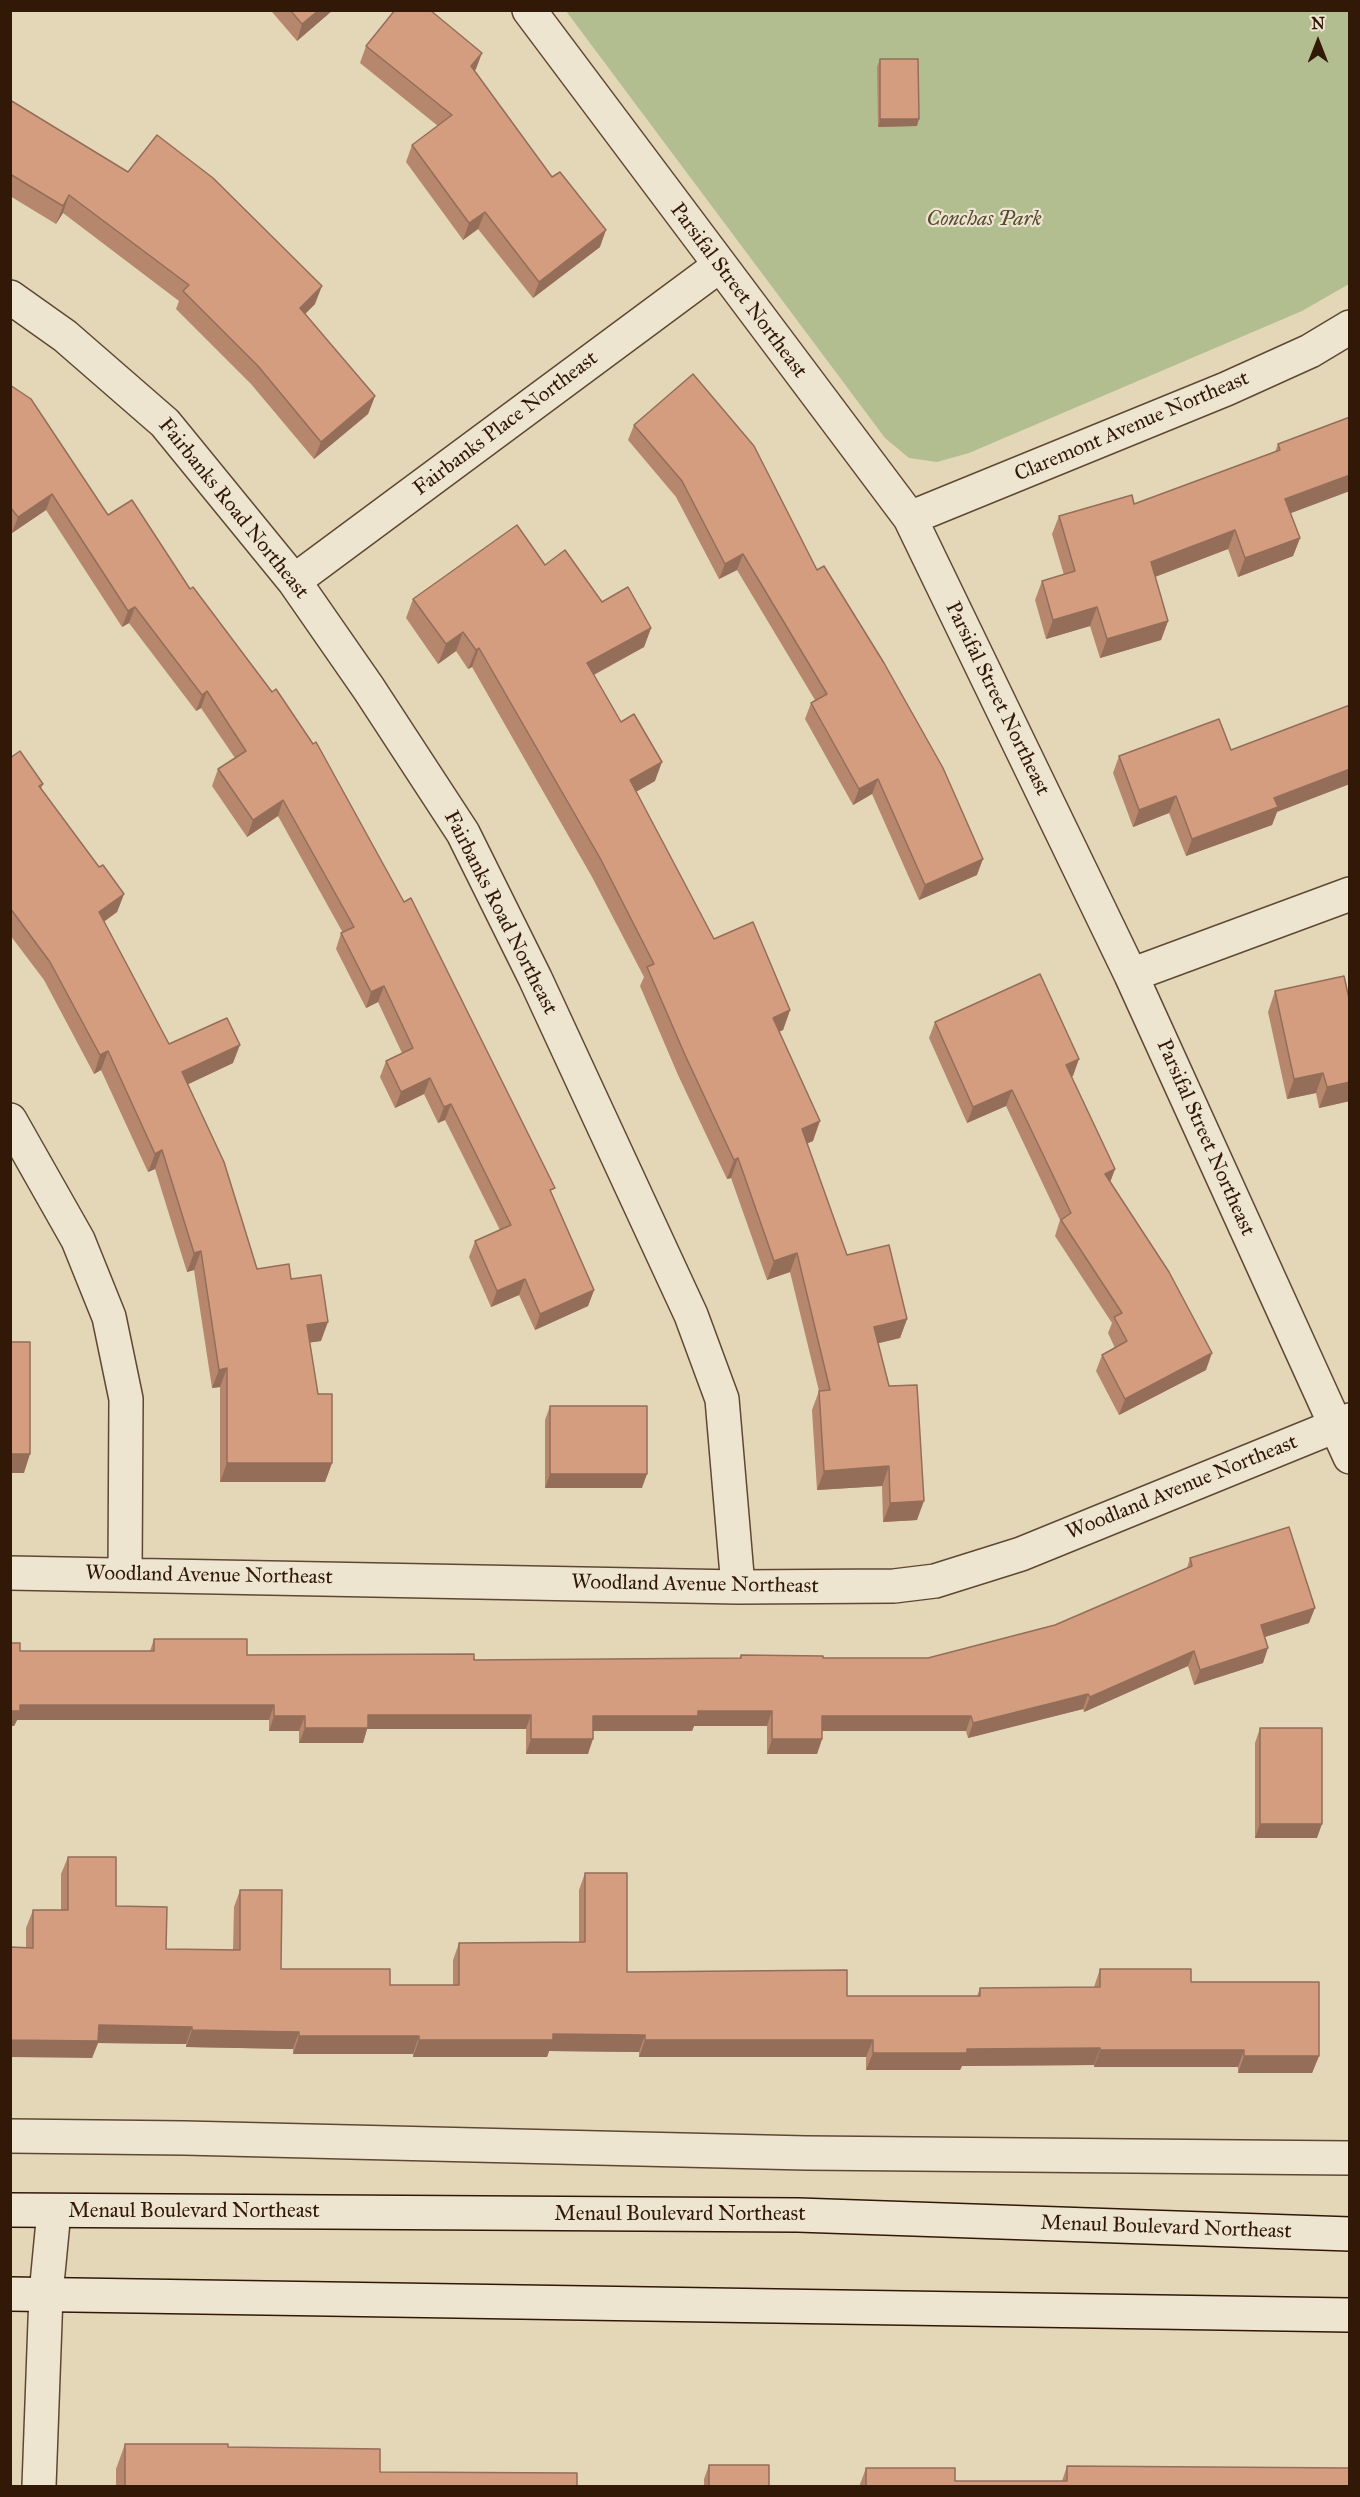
<!DOCTYPE html>
<html>
<head>
<meta charset="utf-8">
<style>
	body { margin:0 }
	#map { position:relative; width:1360px; height:2497px; overflow:hidden; background:#e4d7b7; font-family:"IM FELL Great Primer",serif }
	canvas { display:block }
	.frame { position:absolute; inset:0; border:12px solid #321807; pointer-events:none }
	.north { position:absolute; left:1288px; top:12px; width:60px; height:60px; -webkit-text-stroke:4px #ede5d0; paint-order:stroke; rotate:0deg; font-size:16px; font-weight:700; line-height:24px; text-align:center; color:#321807 }
	.north::after { content:''; display:block; margin:auto; width:21px; height:27px; background:#321807; clip-path:polygon(50% 0,100% 100%,50% 72%,0 100%) }
</style>
</head>
<body>
<div id="map">
<canvas width="1360" height="2497"></canvas>
<div class="frame"></div>
<div class="north">N</div>
</div>
<script>
const context = document.querySelector('canvas').getContext('2d');
context.lineJoin = 'round';
function fill(path, color) {
  context.fillStyle = color;
  context.fill(path, 'evenodd');
}
function stroke(path, color, width, dash) {
  context.strokeStyle = color;
  context.lineWidth = width;
  context.lineCap = dash ? 'butt' : 'round';
  context.setLineDash(dash || []);
  context.stroke(path);
}
function label(font, color, halo, rows, align = 'center') {
  context.font = font + ' "IM FELL Great Primer",serif';
  context.lineWidth = 4.5;
  context.setLineDash([]);
  context.textBaseline = 'middle';
  context.strokeStyle = halo;
  context.fillStyle = color;
  for (const [text, x, y, turn = 0] of rows) {
    context.save();
    context.translate(x, y);
    context.rotate((+turn || 0) * Math.PI / 180);
    context.textAlign = isNaN(turn) ? turn : align;
    if (halo) context.strokeText(text, 0, 0);
    context.fillText(text, 0, 0);
    context.restore();
  }
}
const green = new Path2D(`
	M566,11h783v273l-47,27 -333,142 -32,9 -28,-4 -24,-20z`);
const minor = new Path2D(`
	M529,10l381,508 221,457 219,482
	M10,297l55,39 100,87 129,158 75,108 94,144 72,145 156,337 31,84 16,188
	M910,518l316,-129 84,-38 40,-24
	M294,581l425,-315
	M1131,975l219,-81
	M10,1120l68,120 31,77 17,82 -1,176
	M10,1573l728,14 156,-1 41,-5 86,-27 329,-134
	M10,2136l174,2 622,15 544,5`);
const tertiary = new Path2D(`
	M39,2486l7,-192 8,-83`);
const secondary = new Path2D(`
	M10,2210l788,5 552,19
	M10,2294l1340,21`);
const wall = new Path2D(`
	M273,10h60l-36,31 -25,-29z
	M366,46l110,23 -2,2 126,176 -67,51 -55,-69 -15,11 -57,-78 6,-17 26,-19 -78,-63z
	M880,59l37,67 -39,1 -1,-60z
	M10,100l305,204 -10,10 70,82 -7,18 -54,45 -63,-75 -75,-75 3,-8 -116,-88 -7,11 -46,-28z
	M10,385l542,809 42,96 -6,16 -53,24 -16,-35 -28,12 -22,-50 6,-16 25,-11 -55,-110 -7,3 -14,-29 -29,14 -15,-31 6,-16 16,-8 -24,-51 -12,6 -30,-59 5,-16h2l-65,-117 -31,21 -35,-51 6,-17 17,-11 -34,-50 -5,3 -67,-88 -7,4 -76,-117 -34,23 -2,-2z
	M1350,417l-60,96 10,25 -7,18 -55,21 -10,-28 -73,28 13,44 -7,19 -61,18 -10,-32 -44,13 -11,-39 7,-19 22,-6 -12,-41 7,-18 75,-12 141,-52 3,-8z
	M634,425l183,145 160,305 -58,25 -47,-106 -19,11 -48,-86 6,-16 4,-3 -78,-130 -18,9 -43,-82 -48,-57z
	M545,565l57,37 49,26 -7,19 -50,28 61,106 -19,11 78,147 76,71 -7,20 -4,2 34,109 -6,2 40,112 60,64 -7,19 -22,5 39,177 -34,2 -1,-36 -65,4 -5,-80 7,-19 -29,-119 -23,8 -36,-102 -4,1 -49,-104 -38,-89 4,-9 -52,-100 -120,-210 -4,2 -12,-18 -18,13 -32,-46 7,-19z
	M1231,750l46,62 -5,13 -86,31 -17,-43 -36,14 -20,-54 6,-17z
	M10,758l33,26 -2,5 58,78 25,27 -7,18 -13,9 65,123 64,19 -45,21 69,185 34,10 30,62 -11,1 8,52 14,69 -7,19h-105v-95l-8,1 -18,-118 -7,2 -32,-103 -7,3 -47,-102 -7,4 -50,-94 -34,-45z
	M1275,991l75,12v98l-31,7 -3,-15 -29,6 -19,-87z
	M935,1022l138,54 -2,1 44,92 -5,13 96,188 -87,45 -23,-44 6,-16 13,-7 -7,-15 4,-10 -57,-87 5,-16 -54,-114 -39,17 -38,-85z
	M550,1406l92,82h-97v-68z
	M1190,1558l119,65 -44,14 -2,26 -69,22 -6,-19 -104,46 -1,-3 -115,29 -2,-7h-144v8l-5,15h-50v-28h-73l-2,5h-99l-5,23h-62v-25h-159l-4,14h-64v-12h-30v-11h-252l-3,6h-4l10,-75h130l4,-12 93,16 227,5 265,-2 2,-3 82,3h105l127,-33 132,-57z
	M1260,1728l57,110h-62v-95z
	M68,1857l48,49 50,43 67,1 1,-43 6,-17 41,79 109,16h63v-25l6,-17 120,-1v-52l6,-17 42,99 220,24h130l3,-8 114,-1 6,-18 91,13 128,74 -7,17h-74v-6h-144v-2l-132,1 -2,4h-94v-13h-227v-5l-90,-1 -2,6h-134v-3h-120v-5l-107,-2v-3l-88,-1 -6,15 -66,-110v-20l7,-18h28v-36z
	M125,2444l103,3 152,25 197,15h-461v-18z
	M709,2465l60,22h-65v-8z
	M1067,2466l283,21h-491l7,-19 89,13h107z`);
const shadedWall = new Path2D(`
	M319,10h14l-36,31 5,-17z
	M482,53l-6,16 -11,14 6,-17z
	M880,119h39l-2,7 -39,1z
	M69,195l-6,18 -7,11 7,-18z
	M485,212l-7,17 -15,11 6,-17z
	M606,230l-6,17 -67,51 6,-16z
	M322,286l-7,18 -22,22 7,-18z
	M375,396l-7,18 -54,45 7,-17z
	M1350,475v16l-72,27 7,-19z
	M52,494l-6,16 -34,23 6,-16z
	M1235,530l-7,19 -84,32 7,-19z
	M1300,538l-7,18 -55,21 7,-19z
	M743,554l-6,16 -18,9 6,-15z
	M135,607l-6,16 -7,4 6,-16z
	M1097,607l-7,19 -44,13 7,-19z
	M1168,621l-7,19 -61,18 7,-19z
	M651,628l-7,19 -64,35 7,-19z
	M463,632l-7,19 -18,13 8,-20z
	M479,648l-7,19 -4,2 8,-19z
	M207,691l-6,17 -5,3 6,-16z
	M662,762l-7,19 -32,18 7,-19z
	M1350,769v15l-73,28 -5,13 -86,31 6,-17 82,-41z
	M878,779l-6,15 -19,11 6,-16z
	M1176,796l-7,17 -36,14 6,-17z
	M283,800l-5,16 -31,21 6,-17z
	M983,859l-6,16 -58,25 6,-15z
	M124,894l-7,18 -24,18 6,-18z
	M384,986l-6,16 -12,6 5,-16z
	M790,1010l-7,20 -18,7 8,-19z
	M240,1045l-7,18 -57,27 6,-18z
	M108,1051l-7,19 -7,4 6,-19z
	M1079,1059l-6,17 -13,6 6,-17z
	M1323,1073l-7,20 -29,6 7,-20z
	M430,1078l-6,16 -29,14 6,-16z
	M1350,1082v19l-31,7 8,-21z
	M1012,1090l-6,16 -39,17 6,-16z
	M451,1104l-6,16 -7,3 6,-16z
	M820,1121l-7,20 -18,8 7,-20z
	M162,1150l-7,19 -7,3 7,-18z
	M738,1158l-7,20 -4,1 7,-19z
	M1115,1169l-6,16 -4,-11z
	M201,1251l-7,19 -7,2 7,-19z
	M797,1253l-7,19 -23,8 7,-19z
	M525,1279l-6,16 -28,12 6,-16z
	M594,1290l-6,16 -53,24 5,-16z
	M907,1319l-7,19 -33,8 7,-19z
	M328,1322l-7,19 -21,3 7,-19z
	M1212,1353l-6,17 -87,45 6,-16z
	M227,1368l-7,19 -8,1 7,-18z
	M10,1454h20l-6,19h-14z
	M227,1463h105l-7,19h-105z
	M889,1466l-7,20 -65,4 7,-19z
	M550,1474h97l-5,14h-97z
	M924,1501l-7,19 -34,2 7,-19z
	M1315,1608l-6,15 -54,17 6,-15z
	M1268,1648l-5,15 -69,22 6,-15z
	M1194,1651l-6,15 -104,46 6,-15z
	M1088,1694l-5,15 -115,29 5,-15z
	M20,1705h254l-5,15h-252l-3,6h-4v-15z
	M698,1711h74l-5,15h-73l-2,5h-104l5,-15z
	M368,1715h163l-5,14h-159l-4,14h-64l6,-15z
	M274,1716h31l-6,15h-30z
	M822,1716h149l-5,15h-149z
	M531,1739h62l-5,15h-62z
	M772,1739h50l-5,15h-50z
	M1260,1824h62l-5,14h-62z
	M99,2025l93,2 -6,17 -88,-1 -6,15 -82,-1v-17z
	M192,2030l107,2 -6,17 -107,-2z
	M553,2034l92,1 -6,17 -90,-1 -2,6h-134l6,-17z
	M299,2036h120l-6,18h-120z
	M645,2040h228l-7,17h-227z
	M1100,2048l-6,17 -132,1 -2,4h-94l7,-17 94,-4z
	M1100,2050h144l-6,17h-144z
	M1244,2056h75l-7,17h-74z`);
const building = new Path2D(`
	M290,10h29l-17,14z
	M395,10h35l52,43 -11,13 81,111 8,-5 46,58 -67,52 -54,-70 -16,11 -57,-78 40,-30 -86,-69z
	M880,59h38l1,60h-39z
	M10,100l118,72 29,-37 56,43 109,108 -22,22 75,88 -54,46 -63,-76 -75,-75 6,-6 -120,-90 -6,11 -53,-32z
	M693,374l61,72 63,124 7,-4 60,97 59,105 40,91 -58,26 -47,-106 -19,10 -48,-86 16,-9 -84,-140 -18,10 -43,-83 -48,-56z
	M10,385l21,14 77,116 24,-15 58,89 3,-2 79,105 4,-3 37,55 3,-2 88,160 7,-4 144,290 -5,2 44,100 -54,24 -15,-35 -28,12 -22,-50 36,-16 -60,-121 -7,3 -14,-29 -29,14 -15,-31 27,-13 -29,-62 -13,6 -30,-59 13,-6 -71,-127 -30,20 -35,-51 28,-18 -39,-60 -5,4 -67,-88 -7,4 -76,-117 -34,23 -8,-10z
	M1350,417v58l-65,24 15,39 -55,20 -10,-28 -84,32 17,59 -61,18 -10,-32 -44,13 -11,-39 33,-10 -16,-55 73,-21 2,9 146,-54 -2,-6z
	M517,525l28,40 20,-15 37,52 26,-15 23,41 -64,35 34,59 13,-8 28,48 -32,18 84,159 39,-17 37,88 -17,8 47,103 -18,8 45,126 42,-10 18,74 -33,8 15,59 28,-1 7,116 -34,2 -1,-37 -65,5 -5,-80 11,-1 -33,-137 -23,8 -36,-103 -4,2 -49,-105 -38,-88 7,-3 -54,-106 -121,-210 -3,2 -13,-18 -17,12 -33,-45z
	M1350,705v64l-76,29 4,9 -86,32 -16,-43 -37,14 -20,-54 100,-37 12,31z
	M20,751l23,33 -4,2 60,81 4,-2 21,29 -25,18 70,132 58,-26 13,27 -58,27 42,90 33,107 32,-5 2,15 30,-4 7,47 -21,3 11,69h14v69h-105v-95l-8,2 -18,-119 -7,2 -32,-103 -7,4 -47,-103 -8,4 -50,-93 -40,-54v-150z
	M1040,974l39,85 -13,6 49,104 -10,5 64,98 43,81 -87,46 -23,-44 25,-14 -13,-24 8,-4 -61,-93 10,-7 -59,-123 -39,17 -38,-85z
	M1344,976l6,27v79l-23,5 -4,-14 -29,6 -19,-88z
	M10,1342h20v112h-20z
	M550,1406h97v68h-97z
	M1289,1527l26,81 -54,17 7,23 -68,22 -6,-19 -104,46 -2,-3 -115,29 -2,-7h-149v23h-50v-28h-74v5h-105v23h-62v-24h-163v13h-63v-12h-31v-11h-254v6h-10v-68h10v8h134v-12h93v16l227,-1v6l267,-2v-3l82,1v2h105l127,-33 137,-59 -2,-8z
	M1260,1728h62v96h-62z
	M68,1857h48v49l51,1 -1,42 74,1v-60h42l-1,79h109v16h69v-42l126,-1v-69h42v99l220,-2v26h133v-8l120,-1v-18h91v13h128v74h-75v-6h-144v-2l-133,1v4h-94v-13h-228v-5l-92,-1v6h-134v-4h-120v-4l-107,-2v-3l-93,-2 -1,16 -88,-1v-93l23,1v-38h35z
	M125,2444h103v3l152,2v23l197,1v14h-452z
	M709,2465h60v22h-60z
	M1067,2466l283,2v19h-484v-19h89v13h112z`);
const parkNames = [
	["Conchas Park",984,220]
];
const streetNames = [
	["Parsifal Street Northeast",738,291,53],
	["Fairbanks Place Northeast",506,424,-37],
	["Claremont Avenue Northeast",1132,427,-23],
	["Fairbanks Road Northeast",233,509,51],
	["Parsifal Street Northeast",997,699,64],
	["Fairbanks Road Northeast",500,913,63],
	["Parsifal Street Northeast",1205,1138,66],
	["Woodland Avenue Northeast",1182,1488,-22],
	["Woodland Avenue Northeast",209,1576,1],
	["Woodland Avenue Northeast",695,1585,1],
	["Menaul Boulevard Northeast",194,2212],
	["Menaul Boulevard Northeast",680,2215],
	["Menaul Boulevard Northeast",1166,2228,2]
];
fill(green, '#b2be8f');
stroke(minor, '#5e4833', 36);
stroke(tertiary, '#5e4833', 36);
stroke(secondary, '#321807', 36);
stroke(minor, '#ede5d0', 33);
stroke(tertiary, '#ede5d0', 33);
stroke(secondary, '#ede5d0', 33);
fill(wall, '#b6876d');
fill(shadedWall, '#946e59');
fill(building, '#d49d7f');
stroke(building, '#946e59', 1.5);
label('italic 21px', '#584a30', '#ede5d0', parkNames);
label('21px', '#321807', '#ede5d0', streetNames);
</script>
</body>
</html>
